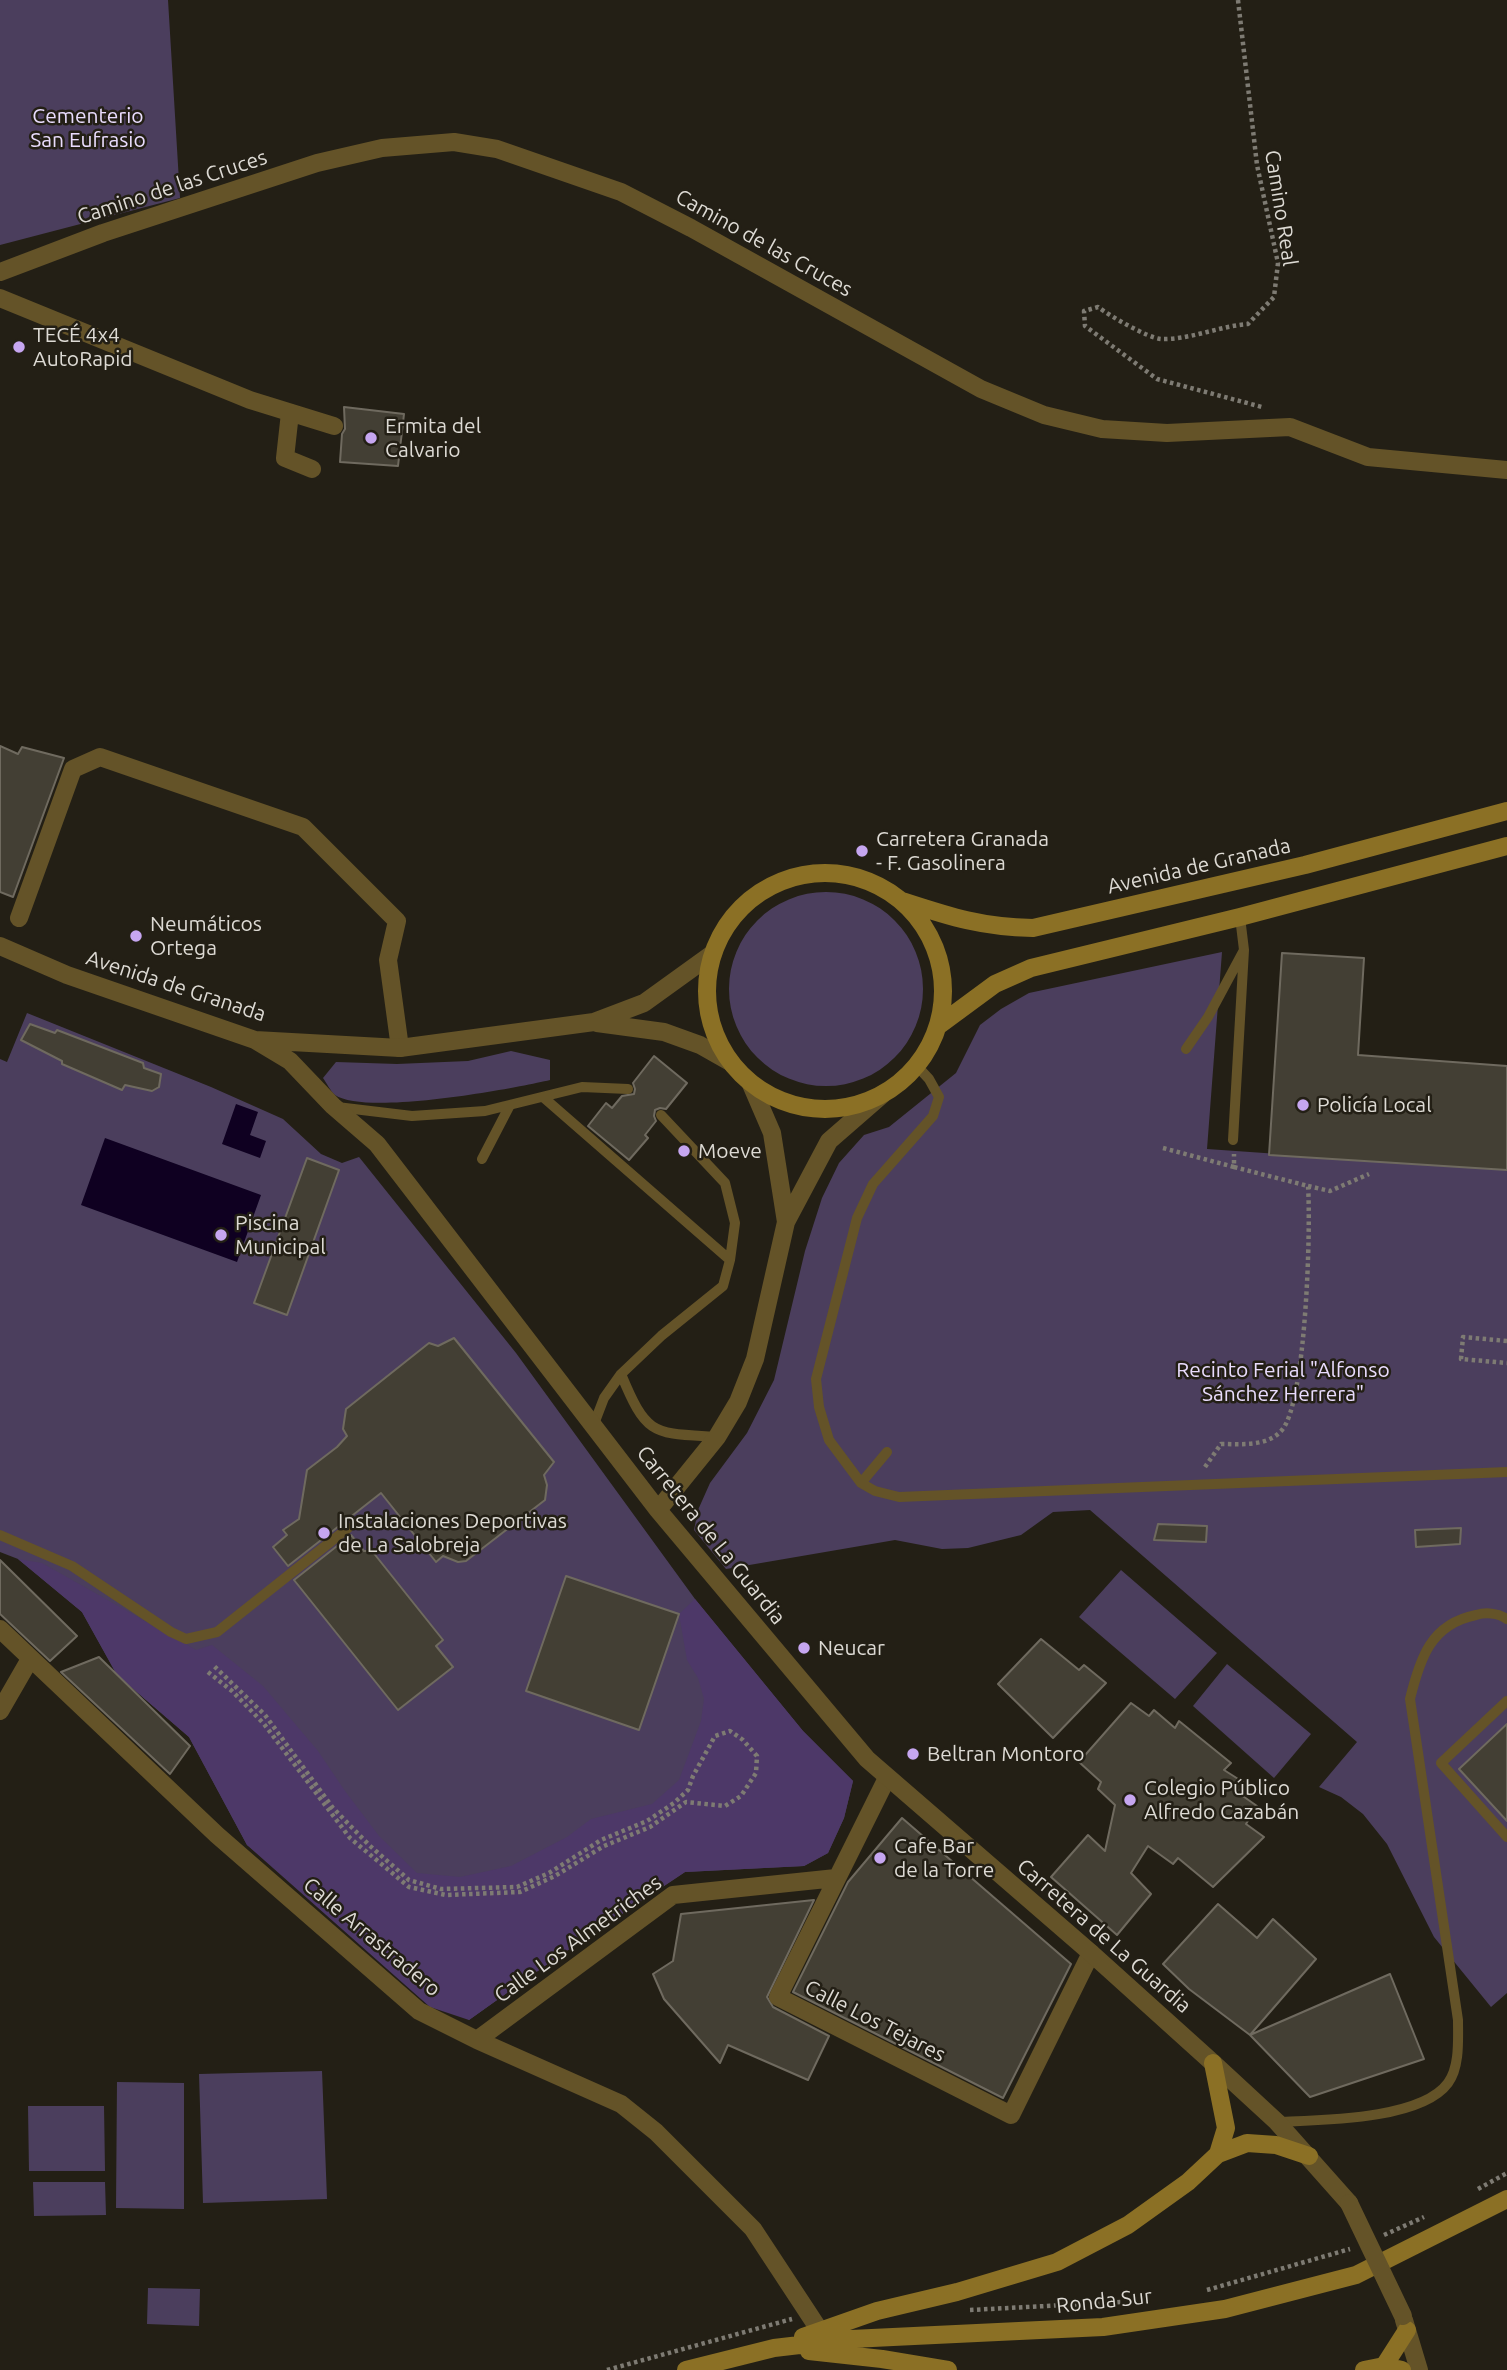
<!DOCTYPE html>
<html>
<head>
<meta charset="utf-8">
<style>
	body { margin:0 }
	canvas { display:block; background:#231f15 }
</style>
</head>
<body>
<canvas width="1507" height="2370"></canvas>
<script>
const context = document.querySelector('canvas').getContext('2d');
context.lineJoin = 'round';
function fill(path, color) {
  context.fillStyle = color;
  context.fill(path, 'evenodd');
}
function stroke(path, color, width, dash) {
  context.strokeStyle = color;
  context.lineWidth = width;
  context.lineCap = dash ? 'butt' : 'round';
  context.setLineDash(dash || []);
  context.stroke(path);
}
function label(font, color, halo, rows, align = 'center') {
  context.font = font + ' Ubuntu,sans-serif';
  context.lineWidth = 5;
  context.setLineDash([]);
  context.textBaseline = 'middle';
  context.strokeStyle = halo;
  context.fillStyle = color;
  for (const [text, x, y, turn = 0] of rows) {
    context.save();
    context.translate(x, y);
    context.rotate((+turn || 0) * Math.PI / 180);
    context.textAlign = isNaN(turn) ? turn : align;
    if (halo) context.strokeText(text, 0, 0);
    context.fillText(text, 0, 0);
    context.restore();
  }
}
const green = new Path2D(`
	M0,0h168l12,198 -180,47z
	M729 989a97 97 0 1 1 194 0a97 97 0 1 1-194 0Z
	M1222,952l-15,197 300,21v823l-16,14 -57,-70 -47,-93 -24,-30 -22,-17 -22,-10 38,-45 -267,-232 -37,2 -32,23 -53,13 -26,1 -47,-9 -169,29 -32,-39 4,-20 12,-27 37,-50 27,-53 31,-129 17,-53 17,-35 25,-28 25,-8 67,-54 24,-48 21,-16 28,-16z
	M27,1013l184,74 72,32 38,35 21,9 17,-6 157,196 179,246 108,132 50,50 -9,37 -16,35 -24,13 -119,6 -129,86 -87,62 -222,-175 -58,-108 -72,-62 -35,-63 -64,-53 -18,-7v-493l7,3z
	M511,1051l39,9v20c-38,9 -184,36 -215,15 -4,-3 -9,-13 -12,-17l13,-16 61,2 71,-3z
	M1121,1570l96,83 -42,46 -96,-82z
	M1227,1664l84,70 -37,44 -81,-72z
	M322,2071l5,128 -124,4 -4,-129z
	M117,2082l67,1v126l-68,-1z
	M28,2106h76l1,65h-76z
	M33,2182h72l1,33 -72,1z
	M148,2288l52,1 -1,37 -52,-2z`);
const forest = new Path2D(`
	M18,1559l24,4 154,87 16,-5 51,41 55,65 27,40 34,45 38,37 43,4 51,-11 56,-29 24,-18 61,-15 27,-24 22,-59 3,-22 -6,-21 -11,-18 -8,-46 16,-15 108,132 50,50 -9,37 -16,35 -24,13 -119,6 -129,86 -87,62 -39,-13 -183,-162 -58,-108 -72,-62 -35,-63z`);
const water = new Path2D(`
	M236,1104l22,8 -8,23 16,6 -6,17 -38,-14z
	M105,1138l156,57 -24,67 -156,-57z`);
const building = new Path2D(`
	M344,407l60,7 -6,52 -58,-4 2,-28 3,-5z
	M0,746l18,8 4,-7 42,11 -51,139 -13,-5z
	M1282,953l82,5 -6,97 149,11v104l-238,-15z
	M30,1024l25,9 2,-3 86,33 1,5 17,6 -2,13 -7,4 -27,-6 -3,5 -60,-26v-3l-41,-21z
	M654,1056l33,27 -21,26 -6,-1 -5,2 -1,6 2,5 -11,14 3,3 -19,22 -41,-34 18,-23 6,5 10,-12 12,-2 1,-5 -2,-6z
	M307,1158l32,12 -52,145 -33,-12z
	M454,1338l100,124 -10,13 3,10 -2,15 -79,61 -8,1 -15,-6 -7,6 -55,-69 -93,73 -15,-19 14,-12 -4,-5 16,-11 8,-49 30,-23 10,-11 -4,-7 3,-20 83,-66 9,3z
	M1158,1524l49,2 -1,16 -52,-2z
	M1461,1528l-1,16 -44,3 -1,-17z
	M351,1535l13,16h8l71,89 -7,6 17,21 -55,43 -104,-130z
	M0,1560l77,76 -27,25 -50,-47z
	M566,1576l113,38 -40,116 -113,-39z
	M1041,1639l38,31 5,-5 22,18 -53,55 -55,-54z
	M99,1657l91,89 -20,28 -109,-102z
	M1131,1703l18,13 5,-6 21,18 4,-7 52,42 -7,7 22,14 -9,8 20,14 -11,18 18,13 -51,50 -35,-29 -5,6 -25,-18 -17,27 20,21 -34,41 -66,-58 37,-42 17,16 10,-46 -17,-16 3,-7 -22,-20z
	M1507,1724v97l-48,-52z
	M902,1818l169,146 -68,134 -210,-106 55,-110z
	M814,1900l-47,97 6,10 56,29 -21,44 -80,-35 -8,18 -56,-64 -11,-25 20,-13 8,-47z
	M1218,1904l39,34 16,-19 43,40 -66,76 -61,-46 -26,-25z
	M1390,1974l34,85 -114,38 -60,-62z`);
const path = new Path2D(`
	M1238,0l19,165 21,98 -4,34 -26,27c-28,2 -59,16 -87,15 -13,-1 -51,-23 -63,-32l-14,4 1,15 72,53 105,28
	M1163,1148l71,19
	M1308,1186l22,5 39,-17
	M1507,1341l-44,-4 -2,22 46,4
	M1205,1467l16,-23c21,0 46,3 61,-14 24,-28 29,-202 26,-244l-74,-19v-13
	M208,1672l24,19 32,33 86,114 59,49 37,8 74,-3 35,-16 49,-30 46,-19 36,-25 39,4 16,-10 15,-23 1,-17 -14,-16 -13,-9 -15,5 -22,40 -5,14 -14,13 -27,18 -46,19 -52,33 -32,14 -76,2 -32,-9 -40,-35 -36,-37 -68,-93 -52,-50
	M1478,2189l29,-16
	M1384,2235l40,-18
	M1207,2290l143,-41
	M970,2310l152,-8
	M607,2370l185,-51`);
const service = new Path2D(`
	M1186,1049l22,-32 36,-67 -4,-33
	M917,1066l12,13 10,18 -6,19 -60,68 -16,34 -41,161 3,28 10,33 32,43 14,8 24,6 608,-25
	M543,1097l187,163 -7,26 -62,50 -40,38 -17,24 -10,26
	M337,1107l75,9 73,-5 97,-24 46,2
	M661,1115l64,68 10,40 -5,37
	M1233,1140l11,-190
	M482,1159l28,-54
	M621,1374c26,63 32,59 96,63
	M861,1483l26,-31
	M0,1535l72,31 99,66 15,7 31,-7 131,-104
	M1507,1701l-66,62 66,74
	M1277,2122c44,-2 144,-2 171,-39 12,-16 10,-44 10,-63l-48,-321c10,-41 21,-75 66,-84 10,-3 22,-2 31,4`);
const minor = new Path2D(`
	M0,272l103,-39 214,-70 65,-15 72,-6 43,7 124,43 70,36 290,161 63,26 58,14 65,4 123,-6 78,30 139,13
	M0,298l250,102 84,26
	M290,413l-5,45 27,11
	M19,918l54,-149 27,-12 203,70 94,94 -9,39 12,88
	M0,1629l217,206 202,176 58,29 144,64 35,28 97,97 67,102
	M0,1711l30,-52
	M887,1778l-109,219 233,118 80,-162
	M477,2040l196,-145 163,-17`);
const tertiary = new Path2D(`
	M0,946l67,29 188,65 145,8 194,-26 50,-19 68,-49
	M597,1023l67,9 36,13 30,17
	M255,1040l35,21 43,45 44,38 281,366 209,249 224,194 122,110 64,59 72,81
	M750,1082l22,51 14,89
	M658,1510l59,-73 21,-35 17,-43 31,-137 43,-81 54,-47
	M1404,2320l15,50`);
const secondary = new Path2D(`
	M707 991a118 118 0 1 1 236 0a118 118 0 1 1-236 0Z
	M902,901c49,16 79,26 131,27l272,-63 202,-54
	M938,1026l57,-42 36,-16 209,-51 267,-71
	M1218,2154l29,-11 29,2 33,11
	M803,2337l74,-26 80,-19 100,-30 71,-37 60,-43 30,-28 8,-26 -13,-65
	M809,2351l73,8 66,11
	M1384,2366l18,4
	M686,2370l88,-22 77,-9 252,-12 122,-18 131,-34 151,-76
	M1364,2370l20,-4 23,-36`);
const tertiaryBridge = new Path2D(`
	M1349,2203l54,113`);
const markers = [
	[19,347,7,"#c6a6f0"],
	[371,438,7,"#c6a6f0"],
	[862,851,7,"#c6a6f0"],
	[136,936,7,"#c6a6f0"],
	[1303,1105,7,"#c6a6f0"],
	[684,1151,7,"#c6a6f0"],
	[221,1235,7,"#c6a6f0"],
	[324,1533,7,"#c6a6f0"],
	[804,1648,7,"#c6a6f0"],
	[913,1754,7,"#c6a6f0"],
	[1130,1800,7,"#c6a6f0"],
	[880,1858,7,"#c6a6f0"]
];
const parkNames = [
	["Cementerio",88,116],
	["San Eufrasio",88,140],
	["Recinto Ferial \"Alfonso",1283,1370],
	["Sánchez Herrera\"",1283,1394]
];
const streetNames = [
	["Camino de las Cruces",172,187,-18],
	["Camino Real",1281,208,81],
	["Camino de las Cruces",764,243,29],
	["Avenida de Granada",1199,866,-13],
	["Avenida de Granada",176,986,18],
	["Carretera de La Guardia",711,1535,51],
	["Carretera de La Guardia",1104,1936,41],
	["Calle Arrastradero",372,1937,40],
	["Calle Los Almetriches",578,1939,-36],
	["Calle Los Tejares",875,2021,27],
	["Ronda Sur",1104,2301,-6]
];
const poiNames = [
	["TECÉ 4x4",33,335],
	["AutoRapid",33,359],
	["Ermita del",385,426],
	["Calvario",385,450],
	["Carretera Granada",876,839],
	["- F. Gasolinera",876,863],
	["Neumáticos",150,924],
	["Ortega",150,948],
	["Policía Local",1317,1105],
	["Moeve",698,1151],
	["Piscina",235,1223],
	["Municipal",235,1247],
	["Instalaciones Deportivas",338,1521],
	["de La Salobreja",338,1545],
	["Neucar",818,1648],
	["Beltran Montoro",927,1754],
	["Colegio Público",1144,1788],
	["Alfredo Cazabán",1144,1812],
	["Cafe Bar",894,1846],
	["de la Torre",894,1870]
];
fill(green, '#4b3e5d');
fill(forest, '#4d3868');
fill(water, '#0f0021');
fill(building, '#433f34');
stroke(building, '#6f6a5f', 2);
stroke(path, '#7e7b73', 4.5, [3.5, 3.5]);
stroke(service, '#645328', 10);
stroke(minor, '#645328', 18);
stroke(tertiary, '#645328', 18);
stroke(secondary, '#8b7025', 18);
stroke(tertiaryBridge, '#645328', 18);
for (const [x, y, r, color] of markers) {
  const dot = new Path2D();
  dot.arc(x, y, r, 0, 2 * Math.PI);
  context.fillStyle = color;
  context.fill(dot);
  stroke(dot, '#231f15', 2.5);
}
label('21px', '#e9dcfd', '#231f15', parkNames);
label('21px', '#dddad4', '#231f15', streetNames);
label('21px', '#dddad4', '#231f15', poiNames, 'left');
</script>
</body>
</html>
